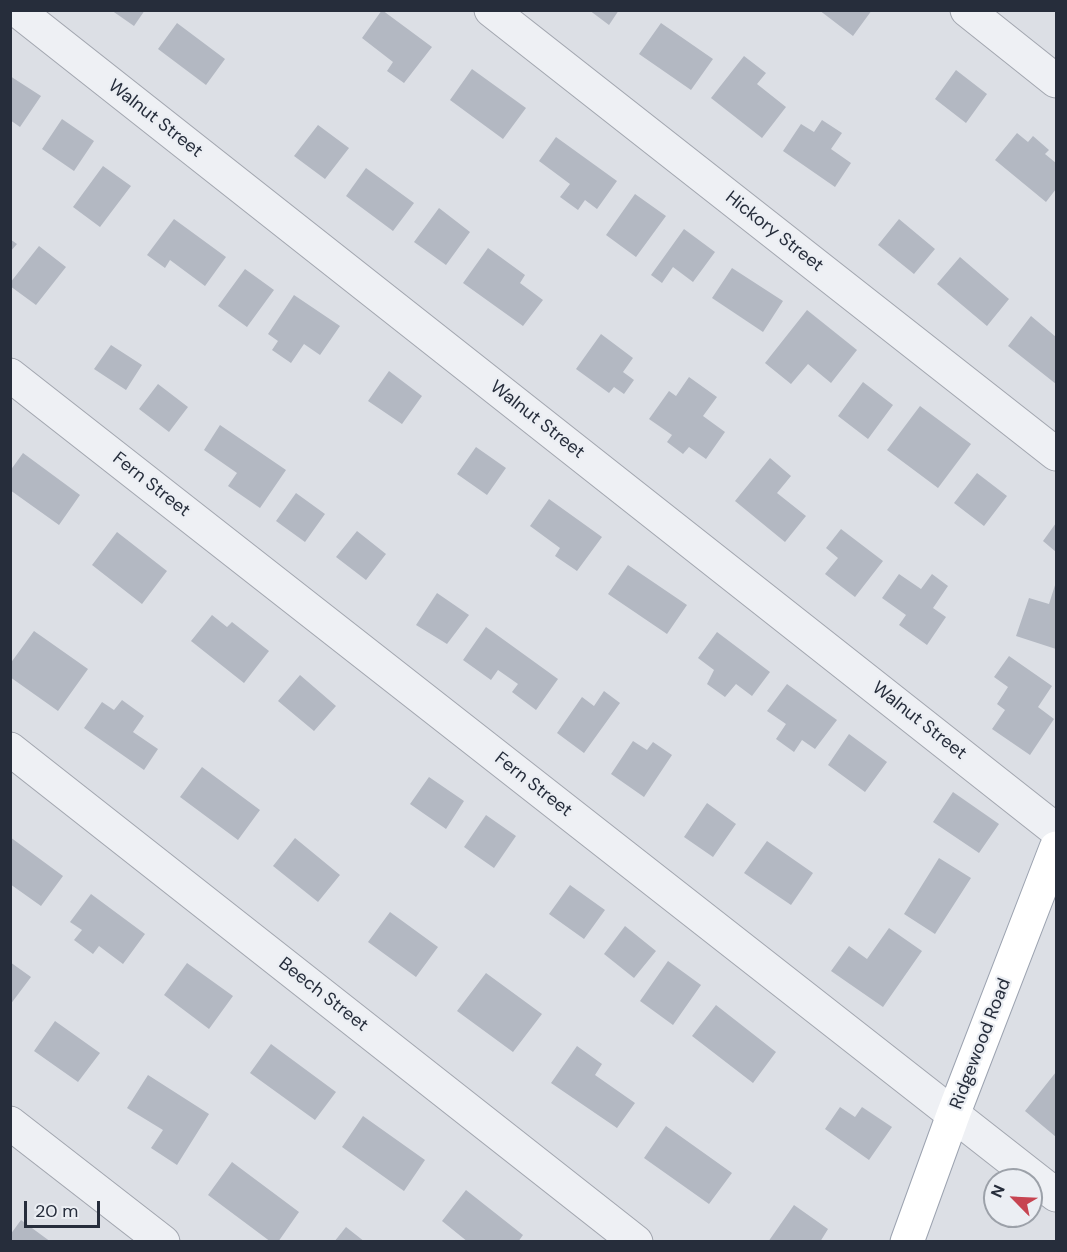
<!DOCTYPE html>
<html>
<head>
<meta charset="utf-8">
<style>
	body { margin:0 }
	#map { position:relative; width:1067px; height:1252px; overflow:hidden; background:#dcdfe5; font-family:"DM Sans",sans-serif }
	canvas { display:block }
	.frame { position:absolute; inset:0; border:12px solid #262d3b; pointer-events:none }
	.north { position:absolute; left:983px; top:1168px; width:60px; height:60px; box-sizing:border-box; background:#ebeef3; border:2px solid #9ca1a9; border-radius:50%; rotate:294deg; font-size:16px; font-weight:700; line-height:24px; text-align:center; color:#262d3b }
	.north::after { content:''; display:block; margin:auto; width:21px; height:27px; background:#c74451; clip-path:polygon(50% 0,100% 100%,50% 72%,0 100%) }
	.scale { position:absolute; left:24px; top:1201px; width:76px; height:27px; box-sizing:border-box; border:3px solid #262d3b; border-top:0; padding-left:8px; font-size:18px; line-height:21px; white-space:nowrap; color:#262d3b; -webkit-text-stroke:4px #ebeef3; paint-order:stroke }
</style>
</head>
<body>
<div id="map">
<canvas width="1067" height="1252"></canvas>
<div class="frame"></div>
<div class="north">N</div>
<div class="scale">20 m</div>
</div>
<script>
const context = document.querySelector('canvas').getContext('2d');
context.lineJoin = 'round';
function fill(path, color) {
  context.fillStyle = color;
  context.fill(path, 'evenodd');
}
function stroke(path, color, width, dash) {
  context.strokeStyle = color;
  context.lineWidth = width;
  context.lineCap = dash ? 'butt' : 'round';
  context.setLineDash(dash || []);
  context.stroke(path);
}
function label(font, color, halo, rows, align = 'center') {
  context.font = font + ' "DM Sans",sans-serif';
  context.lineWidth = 4.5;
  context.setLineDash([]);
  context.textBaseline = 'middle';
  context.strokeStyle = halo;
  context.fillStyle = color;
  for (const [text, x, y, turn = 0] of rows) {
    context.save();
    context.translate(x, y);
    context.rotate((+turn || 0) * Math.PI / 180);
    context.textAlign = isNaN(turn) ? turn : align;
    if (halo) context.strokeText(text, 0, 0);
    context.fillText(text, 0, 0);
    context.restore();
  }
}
const building = new Path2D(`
	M111,10h34l-11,16z
	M382,10l50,37 -28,36 -17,-12 6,-9 -31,-24z
	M589,10h30l-10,15z
	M819,10h53l-19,26z
	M177,23l48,36 -19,26 -48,-36z
	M661,23l52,36 -22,31 -52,-36z
	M744,56l22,17 -9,11 29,23 -24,31 -51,-40z
	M472,69l54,39 -23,31 -53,-39z
	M956,70l31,24 -21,29 -31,-24z
	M10,76l31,20 -21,31 -10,-7z
	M62,119l32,22 -20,30 -32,-22z
	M822,120l20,13 -11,16 20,14 -16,24 -52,-36 18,-27 13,8z
	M318,125l31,23 -24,31 -31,-23z
	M1017,133l11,9 5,-6 16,14 -4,4 11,9v26l-10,13 -51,-42z
	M556,137l61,44 -20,28 -12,-9 -7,10 -18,-13 10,-13 -31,-23z
	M103,166l28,20 -31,41 -27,-20z
	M366,168l48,35 -21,28 -47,-35z
	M635,194l31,22 -30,41 -30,-22z
	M439,208l31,24 -24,33 -32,-23z
	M174,219l52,38 -21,29 -35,-26 -5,8 -18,-13z
	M899,219l36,30 -21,25 -36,-29z
	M684,229l31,23 -22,30 -20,-15 -11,16 -11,-8z
	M10,239l7,5 -7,8z
	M39,246l27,21 -30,38 -26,-19v-3z
	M488,248l37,27 -5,8 23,17 -20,26 -60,-43z
	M960,257l49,42 -22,27 -50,-42z
	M732,268l51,33 -20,31 -51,-34z
	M245,269l29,21 -27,37 -29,-21z
	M294,295l46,31 -20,29 -16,-11 -13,19 -19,-13 6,-9 -10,-7z
	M807,310l50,40 -26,33 -23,-19 -17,20 -26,-21z
	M1031,316l25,21v47l-48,-38z
	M601,334l32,24 -10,14 11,8 -10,14 -10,-7 -5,6 -33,-24z
	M111,345l31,20 -16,25 -32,-21z
	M389,371l33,25 -20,28 -34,-23z
	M689,377l28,20 -14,19 22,16 -19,27 -17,-12 -6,7 -16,-12 5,-7 -23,-16 20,-28 7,5z
	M863,382l30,23 -25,34 -30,-23z
	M158,384l30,23 -19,25 -30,-23z
	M920,406l51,38 -33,44 -51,-38z
	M220,425l66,45 -26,38 -32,-22 9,-13 -33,-23z
	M476,447l30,21 -19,27 -30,-21z
	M23,453l57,42 -21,30 -49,-35v-19z
	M770,458l21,18 -14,17 29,23 -21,26 -50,-41z
	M977,473l30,23 -23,30 -30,-23z
	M296,493l29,21 -20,28 -29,-21z
	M549,499l53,38 -25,34 -22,-15 5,-8 -30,-22z
	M1056,523v29l-13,-11z
	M841,529l42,32 -28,36 -30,-23 13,-16 -12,-10z
	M357,531l29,23 -20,26 -30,-23z
	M117,532l50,39 -25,33 -50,-39z
	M628,565l59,40 -20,29 -59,-40z
	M899,574l22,15 11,-15 16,12 -15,22 13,9 -19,28 -28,-20 7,-10 -24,-17z
	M1056,582v67l-40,-13 13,-38 20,6z
	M437,593l32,22 -22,29 -31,-19z
	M212,615l15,12 5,-5 37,29 -25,32 -53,-42z
	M486,627l72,52 -22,31 -24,-18 6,-8 -20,-14 -7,10 -28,-20z
	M34,631l54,38 -30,42 -48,-34v-13z
	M717,632l53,40 -18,24 -16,-12 -11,13 -18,-13 7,-14 -16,-12z
	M1009,656l43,30 -14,21 16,12 -24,36 -38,-26 13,-19 -8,-6 11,-17 -14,-10z
	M300,675l36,31 -22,25 -36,-30z
	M787,684l50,36 -22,29 -13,-9 -8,12 -18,-13 10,-15 -19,-13z
	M604,691l16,12 -36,50 -27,-20 25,-36 12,9z
	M122,700l22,16 -11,16 25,17 -14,21 -60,-42 18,-26 12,8z
	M849,734l38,28 -22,30 -37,-27z
	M633,741l14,9 6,-8 19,13 -28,42 -33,-23z
	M202,767l58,43 -22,30 -58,-43z
	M429,777l35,24 -18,28 -36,-25z
	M953,792l46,32 -20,29 -46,-31z
	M707,803l29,21 -23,33 -29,-20z
	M486,815l30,21 -22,32 -30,-21z
	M10,837l53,39 -22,30 -31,-22z
	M295,838l45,37 -22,27 -45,-36z
	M767,841l46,32 -22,32 -47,-32z
	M939,858l32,20 -36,56 -31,-20z
	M570,885l35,25 -21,29 -35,-25z
	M91,894l54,40 -22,30 -24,-18 -6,8 -19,-14 8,-10 -12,-8z
	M390,912l48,35 -22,30 -48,-35z
	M625,926l31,25 -22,27 -30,-24z
	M889,928l33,23 -39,56 -52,-36 18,-25 18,13z
	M668,961l33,24 -28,40 -33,-24z
	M10,962l21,15 -21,28z
	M187,963l46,33 -24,33 -45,-34z
	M486,973l56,41 -29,38 -56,-41z
	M716,1005l60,47 -23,31 -61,-47z
	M55,1021l45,32 -22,29 -44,-31z
	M271,1044l65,48 -21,28 -65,-47z
	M577,1046l25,18 -7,11 40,28 -18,25 -66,-45z
	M1056,1072v65l-31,-26z
	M148,1075l61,39 -32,51 -26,-17 12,-18 -36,-22z
	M840,1107l15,10 7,-10 30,20 -23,33 -44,-31z
	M363,1116l62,44 -21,31 -62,-44z
	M666,1126l66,47 -23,31 -65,-46z
	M232,1162l67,50 -21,30h-7l-63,-47z
	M466,1190l57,45 -5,7h-50l-26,-21z
	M794,1205l34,24 -8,13h-52z
	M21,1220l30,22h-41v-7z
	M346,1227l19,15h-31z`);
const minor = new Path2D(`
	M17,10l1039,820
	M491,10l565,444
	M967,10l89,71
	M10,375l1046,820
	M10,749l626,493
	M10,1123l153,119`);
const major = new Path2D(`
	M907,1242l46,-127 103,-267`);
const streetNames = [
	["Walnut Street",155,119,38],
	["Hickory Street",774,232,38],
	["Walnut Street",537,420,38],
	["Fern Street",151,485,38],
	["Walnut Street",919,721,38],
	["Fern Street",533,785,38],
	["Beech Street",323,995,38],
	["Ridgewood Road",981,1044,-69]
];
fill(building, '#b3b8c2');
stroke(minor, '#a2a6af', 35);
stroke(major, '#9ca3b0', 35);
stroke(minor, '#eef0f4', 33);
stroke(major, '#fff', 33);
label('18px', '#262d3b', '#ebeef3', streetNames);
</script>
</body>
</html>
